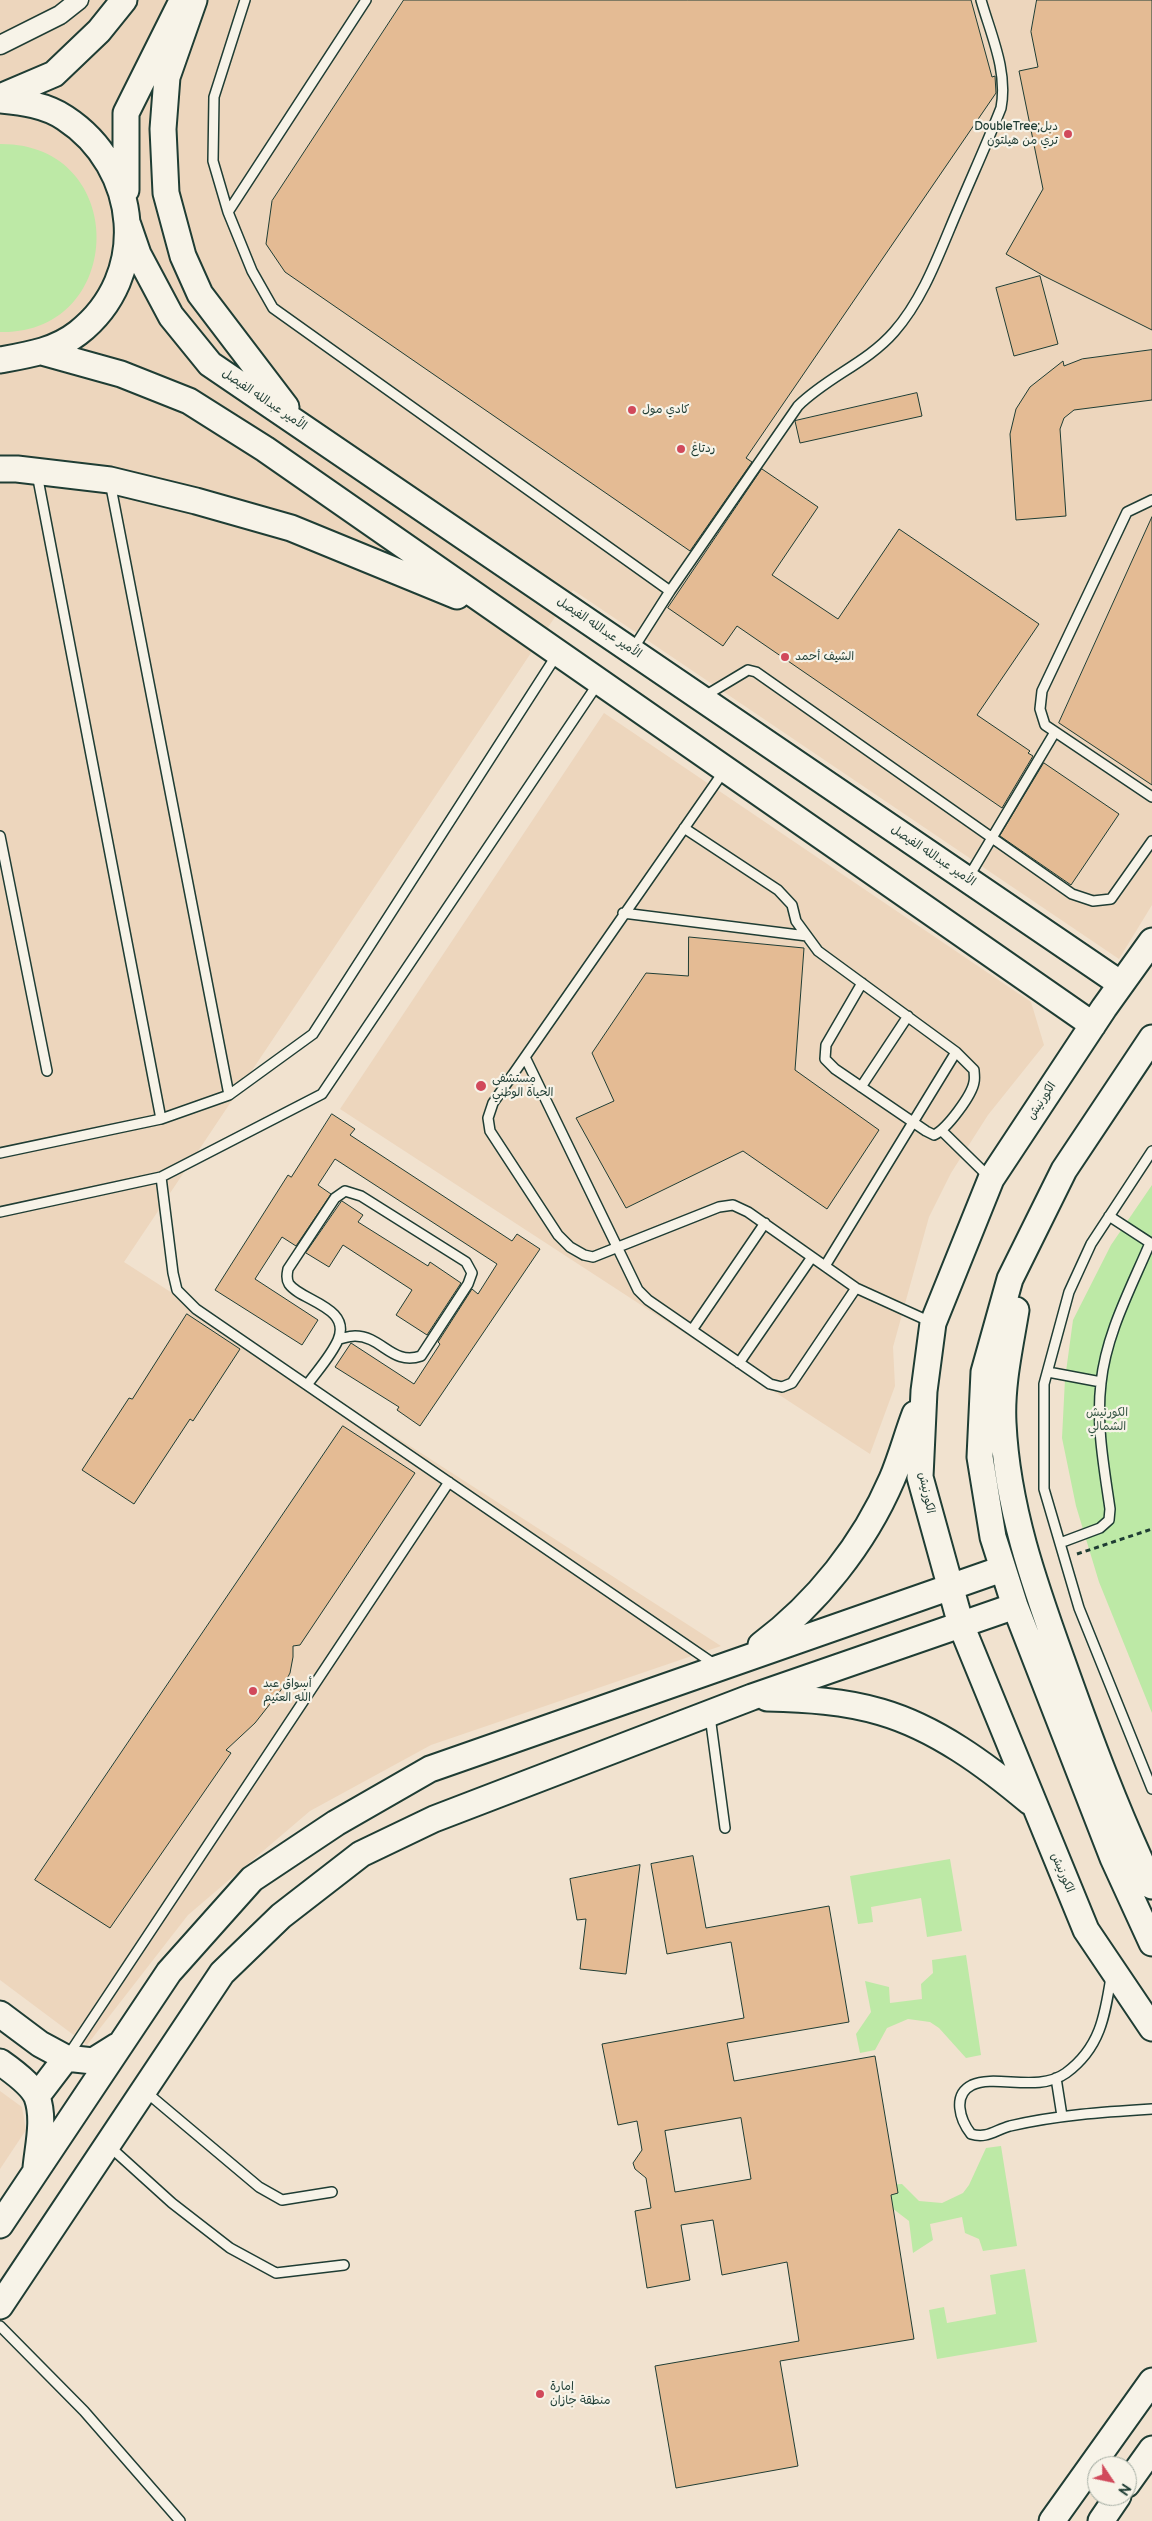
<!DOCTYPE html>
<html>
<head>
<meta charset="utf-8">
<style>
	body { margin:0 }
	#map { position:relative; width:1152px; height:2521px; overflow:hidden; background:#f1e2cf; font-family:"Balsamiq Sans",sans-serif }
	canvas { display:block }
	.north { position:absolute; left:1087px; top:2456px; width:50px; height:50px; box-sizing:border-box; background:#f7f3e8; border:1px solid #a1aaa0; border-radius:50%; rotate:124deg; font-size:14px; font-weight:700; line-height:20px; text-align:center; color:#1f3d34 }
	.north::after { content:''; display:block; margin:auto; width:18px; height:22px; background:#d1495b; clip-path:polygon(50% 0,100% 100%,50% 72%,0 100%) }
</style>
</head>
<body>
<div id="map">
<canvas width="1152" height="2521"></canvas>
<div class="north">N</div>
</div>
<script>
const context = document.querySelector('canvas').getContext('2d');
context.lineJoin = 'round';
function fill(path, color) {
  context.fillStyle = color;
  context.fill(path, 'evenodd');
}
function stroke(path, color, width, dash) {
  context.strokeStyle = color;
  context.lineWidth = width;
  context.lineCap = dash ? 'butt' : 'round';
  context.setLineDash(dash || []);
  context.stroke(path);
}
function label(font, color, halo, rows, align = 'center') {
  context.font = font + ' "Balsamiq Sans","Playpen Sans Arabic",sans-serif';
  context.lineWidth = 4.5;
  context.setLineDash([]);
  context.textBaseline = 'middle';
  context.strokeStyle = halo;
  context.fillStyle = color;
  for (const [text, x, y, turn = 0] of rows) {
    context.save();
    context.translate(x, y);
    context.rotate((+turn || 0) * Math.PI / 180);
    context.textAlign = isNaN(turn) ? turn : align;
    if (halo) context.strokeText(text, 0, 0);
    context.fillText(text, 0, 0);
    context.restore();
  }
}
const built = new Path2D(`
	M0,0h1152v905l-33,54 -546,-369 -449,672 597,384 -290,99 -121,66 -122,104 -101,130 -87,-65z
	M604,713l427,289 13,43 -56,70 -37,58 -22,44 -36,130 2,39 -25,68 -530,-345zM689,937l115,11 -9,122 32,139 -84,-58 -117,57 -50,-90 38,-17 -22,-48 54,-80 42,3z
	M0,2091l22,16 4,23 -26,39z`);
const green = new Path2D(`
	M0,144c131,-1 127,191 0,188z
	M1152,1185v528l-53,-131 -23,-76 -14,-68 3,-59 8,-59 38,-75z
	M950,1859l12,72 -35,6 -6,-39 -50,9 2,15 -15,2 -8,-48z
	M966,1955l15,100 -15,3 -27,-30 -9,-6 -22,-3 -21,9 -12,22 -15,3 -4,-19 15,-22 -6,-31 24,6 1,16 32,-4 -1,-15 12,-11 -1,-13z
	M1001,2146l16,100 -34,5 -4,-12 -14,-6 -3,-16 -32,7 3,16 -20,13 -4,-32 -21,-16 -2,-20 16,-1 17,17 23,2 21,-10 6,-8 17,-37z
	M1025,2269l12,73 -100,17 -8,-49 15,-3 3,16 49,-9 -6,-39z`);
const building = new Path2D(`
	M404,0h567l21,77 3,-1 1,17 -250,365 6,4 -62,89 -405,-279 -19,-28 6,-43z
	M1037,0h115v330l-108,-54 -38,-22 37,-65 -24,-118 19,-4 -7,-35z
	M1040,276l18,68 -44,12 -18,-68z
	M1152,350v50l-78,10 -10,8 -4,11 6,87 -50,4 -6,-86 6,-25 14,-22 33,-26 1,5 18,-7z
	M917,393l5,23 -122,27 -5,-22z
	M762,469l56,38 -46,68 66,44 61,-90 140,95 -62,91 53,36 -2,2 5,3 -31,52 -265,-182 -14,20 -55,-38z
	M1152,517v268l-93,-62z
	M1044,763l75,51 -48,71 -71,-49z
	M689,937l115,11 -9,122 84,60 -52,79 -84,-58 -117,57 -50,-90 38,-17 -22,-48 54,-80 42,3z
	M332,1114l23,15 -5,6 162,106 5,-7 23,15 -120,177 -23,-16 2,-3 -64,-40 16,-24 63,41 26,-40 -2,-2 34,-53 6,5 19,-30 -162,-105 -17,26 13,9 -35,52 -14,-9 -27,42 63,41 -16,25 -87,-55 73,-115 3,2z
	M342,1201l21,14 -5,7 70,44 2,-4 31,21 -34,52 -31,-20 16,-25 -69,-45 -14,22 -23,-14z
	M187,1314l53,35 -47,72 -3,-2 -56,85 -52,-34 47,-72 3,1z
	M343,1426l72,47 -115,172 -7,1v11l-3,16 -9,17 -26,33 -29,27 5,3 -121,175 -75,-48z
	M693,1856l13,72 123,-22 20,116 -122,21 7,38 141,-25 23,137 -7,2 23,144 -134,22 18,105 -122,22 -21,-122 144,-25 -12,-79 -65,13 -9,-55 -32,5 9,55 -43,8 -12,-77 16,-3 -5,-30 -11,-9 -2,-6 9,-13 -5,-29 -19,4 -16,-81 142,-26 -13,-76 -64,12 -16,-90zM741,2118l10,61 -76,13 -10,-61z
	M640,1865l-14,109 -46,-5 6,-50 -9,1 -7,-41z`);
const path = new Path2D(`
	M1077,1554l75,-25`);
const lane = new Path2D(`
	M245,0l-31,97 -1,64 15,51 24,59 21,37 397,283 -37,58
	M228,212l138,-212
	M37,474l124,645
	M110,482l119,613
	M1152,500l-25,12 -85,179 -2,18 5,16 107,72
	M670,591l128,-185c29,-29 69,-43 96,-74 31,-35 47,-84 65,-125 14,-33 29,-66 42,-99 7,-37 -10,-73 -20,-108
	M703,697l45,-27 8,2 316,222 21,7 18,-2 41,-58
	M724,771l-231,332 -5,15 2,13 68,104 12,12 14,8 9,2 126,-50 14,-2 15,7 108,76 77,35
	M684,828l94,62 14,15 4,16 22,30 138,101 18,18c0,3 1,8 0,12 -2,13 -27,47 -40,53l-8,-4 -91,-62 -10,-10 1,-14 36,-62
	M0,836l47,235
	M968,878l87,-146
	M623,913l184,23
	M525,1057l113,233 10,10 122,84 12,3 10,-4 64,-95
	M861,1087l47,-71
	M942,1131l48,47
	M1152,1151l-61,93 -22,48 -25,92v105l35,119 73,181
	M0,1153l161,-34 68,-24 84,-61 245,-381
	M161,1177l12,96 4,17 19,19 521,357
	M0,1212l161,-35 161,-83 277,-412
	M1109,1216l43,28
	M825,1266l131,-214
	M692,1330l73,-107
	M739,1363l73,-106
	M1048,1372l53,10
	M307,1385c10,-14 24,-29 31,-45 14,-33 -37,-39 -49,-56 -3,-5 -2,-10 -1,-15l47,-71 10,-7 16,5 105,66 6,11 -4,11 -47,72c-29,10 -39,-20 -66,-20 -6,0 -11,2 -16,3
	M1060,1543l40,-15 9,-8 1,-11c-6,-42 -14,-84 -9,-126 5,-49 30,-95 49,-140
	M710,1716l15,112
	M1111,1977c-6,39 -11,71 -45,96 -28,20 -70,1 -94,12 -20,10 -12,35 -1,49 16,5 24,-4 39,-8 47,-11 94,-14 142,-17
	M69,2054l380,-572
	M1056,2078l6,38
	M146,2092l113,95 23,13 50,-8
	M109,2146l63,57 58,45 46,25 68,-8
	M0,2326l84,85 96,110`);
const street = new Path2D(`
	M0,45l60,-30 19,-15`);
const secondary = new Path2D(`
	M194,0l-27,77 -4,52 3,64 17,63 17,38 86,113
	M0,97l54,-23 45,-43 25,-31
	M0,100c22,2 46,5 65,18 75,49 86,158 13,215 -23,18 -50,22 -78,27
	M126,190v-77l53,-106
	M128,225l10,29 33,62 39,48 911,620
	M42,352l79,22 68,27 76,48 828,576
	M0,469h17l93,11 86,21 95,27 166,68
	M1152,941l-48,67 -113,171 -58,144 -9,68 -4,86 41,148 125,305 66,98
	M1152,1038l-88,132 -54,109 -26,93 -4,85 13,80 22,69 98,252 39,85
	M1016,1310c-6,37 -15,75 -13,113 4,84 31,160 59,238 27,76 55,152 90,225
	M761,1645c56,-42 103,-101 131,-166 9,-21 15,-44 23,-65
	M767,1698c39,1 77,3 114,14 55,16 105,53 149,90
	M0,2014l40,30 26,14 27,3 24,-15
	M0,2062c10,7 32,23 37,35 8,22 1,49 -1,71
	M37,2096l29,-38
	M0,2225l169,-253 83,-93 84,-56 94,-54 572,-200
	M0,2306l222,-333 59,-57 80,-62 73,-35 318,-122 263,-91
	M1127,2484l25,-35
	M1052,2521l100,-140
	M1101,2521l17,-25`);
const markers = [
	[1068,134,5,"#d1495b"],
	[632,410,5,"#d1495b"],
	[681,449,5,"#d1495b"],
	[785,657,5,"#d1495b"],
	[481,1086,6,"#d1495b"],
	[253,1691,5,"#d1495b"],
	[540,2394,5,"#d1495b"]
];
const poiNames = [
	["DoubleTree;دبل",1058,127,"right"],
	["تري من هيلتون",1058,141,"right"],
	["كادي مول",642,410],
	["ردتاغ",691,449],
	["الشيف أحمد",795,657],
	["مستشفى",492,1079],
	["الحياة الوطني",492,1093],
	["أسواق عبد",263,1684],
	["الله العثيم",263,1698],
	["إمارة",550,2387],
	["منطقة جازان",550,2401]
];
const streetNames = [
	["الأمير عبدالله الفيصل",264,400,34],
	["الأمير عبدالله الفيصل",599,628,34],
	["الأمير عبدالله الفيصل",933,856,34],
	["الكورنيش",1042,1101,-57],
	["الكورنيش",926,1493,78],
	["الكورنيش",1062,1873,67]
];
const parkNames = [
	["الكورنيش",1107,1413],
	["الشمالي",1107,1427]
];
fill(built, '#edd6bd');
fill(green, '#bde9a6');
fill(building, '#e4bb94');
stroke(building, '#1f3d34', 1);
stroke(lane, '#1f3d34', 12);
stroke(street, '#1f3d34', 21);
stroke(secondary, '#1f3d34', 29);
stroke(path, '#1f3d34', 3, [5, 4]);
stroke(lane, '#f7f3e8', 9);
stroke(street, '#f7f3e8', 18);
stroke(secondary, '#f7f3e8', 25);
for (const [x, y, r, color] of markers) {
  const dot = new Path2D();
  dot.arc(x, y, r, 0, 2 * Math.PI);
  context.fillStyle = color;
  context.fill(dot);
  stroke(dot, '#f7f3e8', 2);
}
label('12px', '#1f3d34', '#f7f3e8', poiNames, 'left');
label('12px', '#1f3d34', '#f7f3e8', streetNames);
label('12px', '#375745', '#f7f3e8', parkNames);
</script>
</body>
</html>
